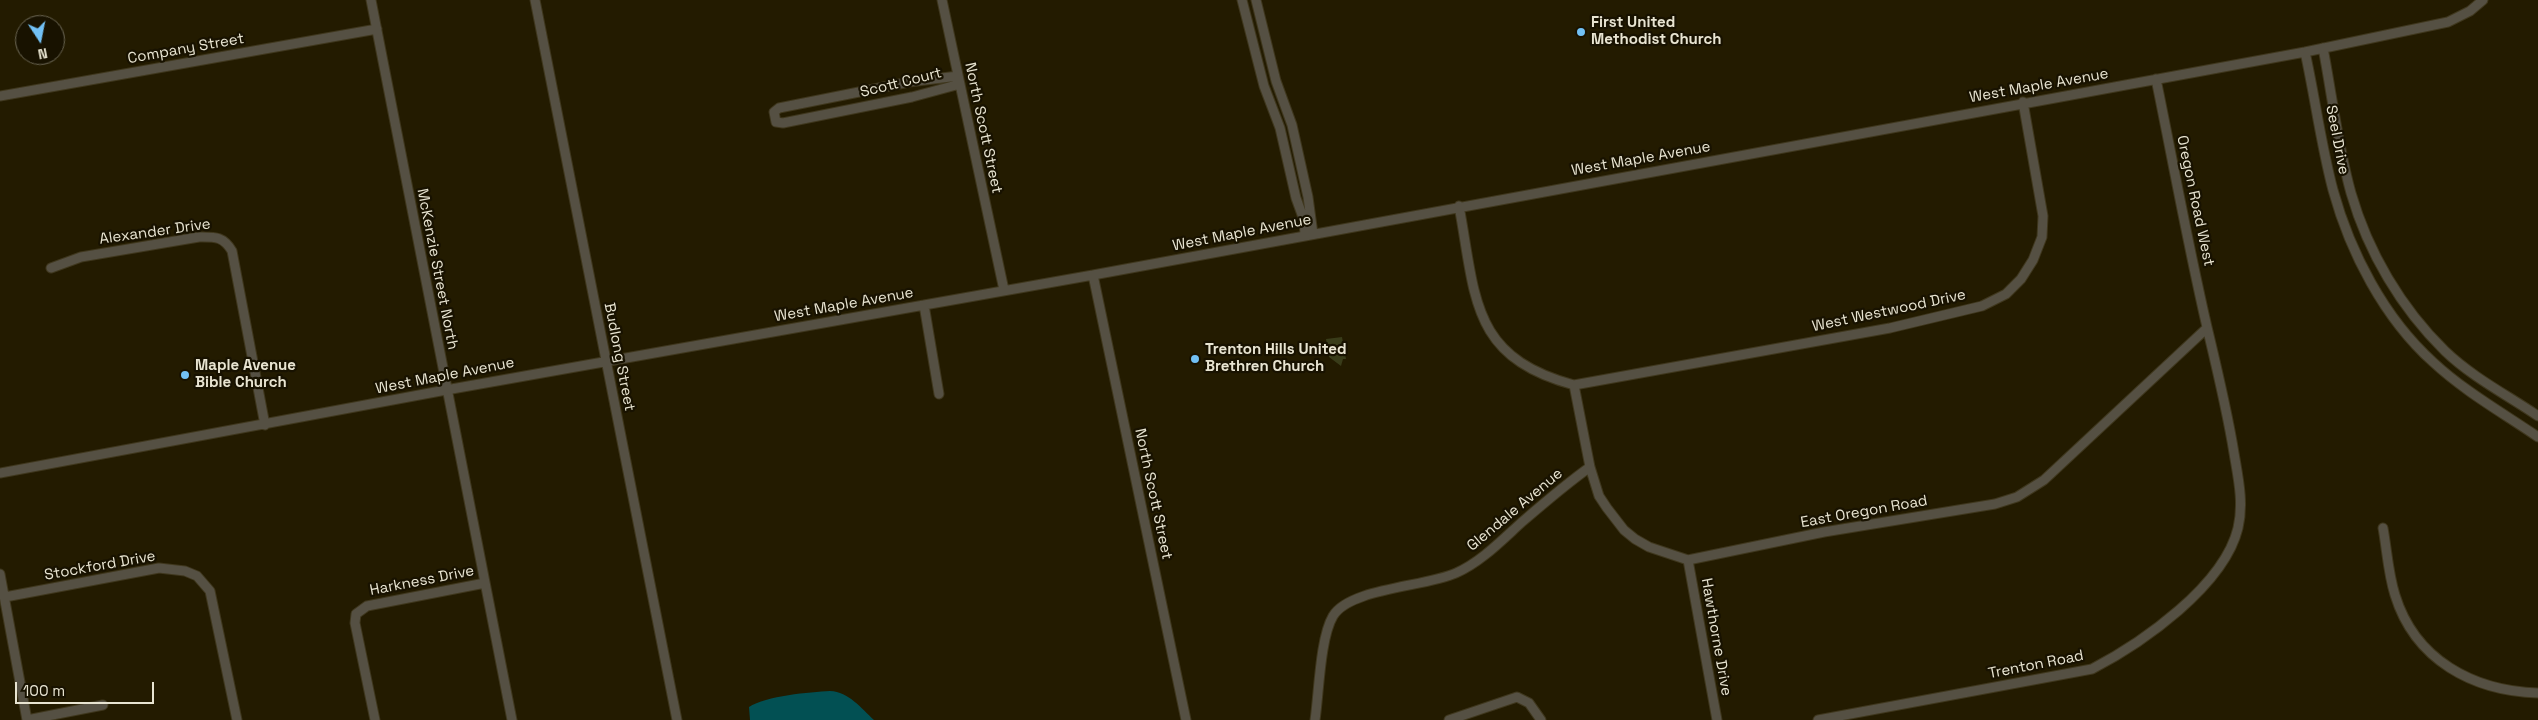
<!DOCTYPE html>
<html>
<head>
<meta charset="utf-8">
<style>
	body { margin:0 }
	#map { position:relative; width:2538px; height:720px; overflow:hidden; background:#231b00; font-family:"Space Grotesk",sans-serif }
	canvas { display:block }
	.north { position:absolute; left:15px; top:15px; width:50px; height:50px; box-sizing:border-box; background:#181200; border:1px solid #6b6654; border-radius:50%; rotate:169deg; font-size:14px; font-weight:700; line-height:20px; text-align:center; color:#e8e4d1 }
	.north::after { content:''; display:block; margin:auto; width:18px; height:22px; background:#72c1f5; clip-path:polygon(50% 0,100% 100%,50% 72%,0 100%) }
	.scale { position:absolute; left:15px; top:682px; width:139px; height:22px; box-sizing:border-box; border:2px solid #e8e4d1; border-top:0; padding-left:6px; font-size:15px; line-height:18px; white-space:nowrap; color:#e8e4d1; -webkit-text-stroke:4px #181200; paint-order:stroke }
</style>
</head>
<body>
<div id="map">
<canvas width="2538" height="720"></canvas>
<div class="north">N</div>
<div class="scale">100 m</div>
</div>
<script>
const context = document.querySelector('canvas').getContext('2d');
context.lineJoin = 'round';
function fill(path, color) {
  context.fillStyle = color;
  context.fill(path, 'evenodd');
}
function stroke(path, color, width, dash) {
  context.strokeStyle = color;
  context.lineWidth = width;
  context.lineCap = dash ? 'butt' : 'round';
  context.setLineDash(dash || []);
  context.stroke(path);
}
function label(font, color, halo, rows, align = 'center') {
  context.font = font + ' "Space Grotesk",sans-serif';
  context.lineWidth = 4.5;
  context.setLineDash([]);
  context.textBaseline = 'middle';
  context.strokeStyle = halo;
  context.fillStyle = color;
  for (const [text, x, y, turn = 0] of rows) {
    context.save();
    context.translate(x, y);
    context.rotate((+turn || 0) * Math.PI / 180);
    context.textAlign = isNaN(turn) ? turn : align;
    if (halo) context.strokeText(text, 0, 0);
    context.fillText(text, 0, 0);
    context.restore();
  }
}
const green = new Path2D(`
	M1342,337l4,22h-3l-2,7 -12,-9 -3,-18z`);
const water = new Path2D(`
	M830,691c19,1 31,17 44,29h-124l-1,-13c17,-11 61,-15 81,-16z`);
const street = new Path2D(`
	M371,0l141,720
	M535,0l142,720
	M942,0l62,290
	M1242,0l22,86 16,42 16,70 8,22 1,15
	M1256,0l20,81 16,44 16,72 5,37
	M2323,48c9,47 15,99 28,145 17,59 50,115 94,158 27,26 62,44 93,65
	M2305,52c10,45 16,93 28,138 17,62 51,128 100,172 31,29 70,51 105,75
	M958,76l-49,6 -130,26 -5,4 2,10 7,1 129,-26 48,-13
	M0,96l377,-67
	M1459,206c17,91 11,151 115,179l316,-57 92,-22 24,-12 15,-15 12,-19 9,-23 1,-21 -20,-114
	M51,268l30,-11 118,-20c16,0 24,-1 33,14l33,174
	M1093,275l93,445
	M924,305l15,89
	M1574,385l16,82 9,29 8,12 17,22 11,9 14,8 39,13 136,-28 171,-28 22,-7 27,-17 163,-152
	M0,473l446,-83 647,-115 1212,-223 143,-30 22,-11 13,-11
	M2383,528c4,22 5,45 12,67 20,65 78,96 143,98
	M1688,560l29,160
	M0,574l27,146 76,-15
	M5,597l154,-29 26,3 12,5 13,15 27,129
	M375,720l-20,-97 1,-9 11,-8 118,-23
	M1315,720c4,-27 5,-82 18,-104 17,-28 92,-29 123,-43 25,-11 46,-33 66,-51 22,-19 44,-38 68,-55
	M1449,720l68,-23 12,6 12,17
	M1818,720l274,-51c50,-26 132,-83 146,-141 6,-25 0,-51 -4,-75 -7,-43 -17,-84 -27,-126 -19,-82 -34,-165 -51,-248`);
const markers = [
	[1581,32,5,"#72c1f5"],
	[1195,359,5,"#72c1f5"],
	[185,375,5,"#72c1f5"]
];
const poiNames = [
	["First United",1591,23],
	["Methodist Church",1591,40],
	["Trenton Hills United",1205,350],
	["Brethren Church",1205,367],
	["Maple Avenue",195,366],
	["Bible Church",195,383]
];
const streetNames = [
	["Company Street",186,49,-10],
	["Scott Court",901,83,-14],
	["West Maple Avenue",2039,86,-10],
	["North Scott Street",983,128,78],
	["Seel Drive",2337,140,79],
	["West Maple Avenue",1641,159,-10],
	["Oregon Road West",2195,201,78],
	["Alexander Drive",155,232,-8],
	["West Maple Avenue",1242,233,-11],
	["McKenzie Street North",437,269,79],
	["West Maple Avenue",844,305,-10],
	["West Westwood Drive",1889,311,-12],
	["Budlong Street",619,357,79],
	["West Maple Avenue",445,376,-11],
	["North Scott Street",1153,494,78],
	["Glendale Avenue",1515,510,-40],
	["East Oregon Road",1864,512,-10],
	["Stockford Drive",100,566,-10],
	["Harkness Drive",422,581,-11],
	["Hawthorne Drive",1716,637,80],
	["Trenton Road",2036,665,-11]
];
fill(green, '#393c19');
fill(water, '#025053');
stroke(street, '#3f371d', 11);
stroke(street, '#555043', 9);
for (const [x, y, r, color] of markers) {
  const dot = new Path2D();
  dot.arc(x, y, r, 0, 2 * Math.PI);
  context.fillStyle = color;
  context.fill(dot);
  stroke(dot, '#181200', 2);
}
label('bold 15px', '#e8e4d1', '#181200', poiNames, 'left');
label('15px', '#e8e4d1', '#181200', streetNames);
</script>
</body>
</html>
